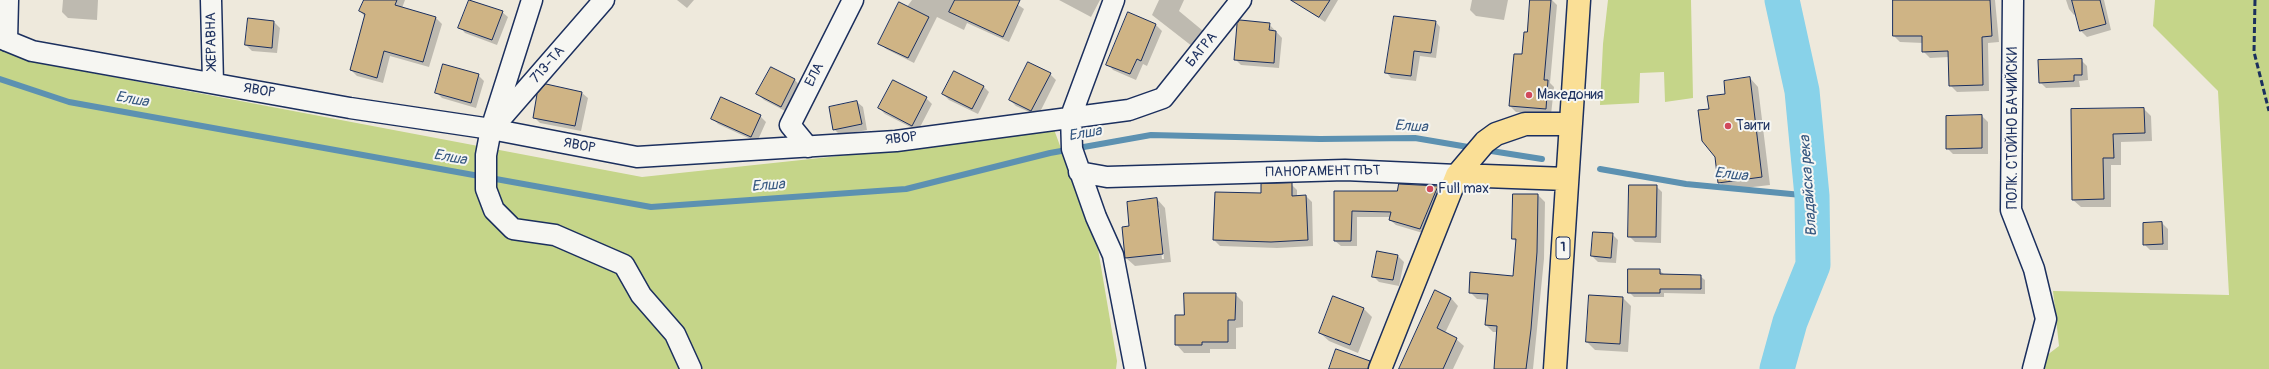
<!DOCTYPE html>
<html>
<head>
<meta charset="utf-8">
<style>
	body { margin:0 }
	canvas { display:block; background:#eee9dc }
</style>
</head>
<body>
<canvas width="2269" height="369"></canvas>
<script>
const context = document.querySelector('canvas').getContext('2d');
context.lineJoin = 'round';
function fill(path, color) {
  context.fillStyle = color;
  context.fill(path, 'evenodd');
}
function stroke(path, color, width, dash) {
  context.strokeStyle = color;
  context.lineWidth = width;
  context.lineCap = dash ? 'butt' : 'round';
  context.setLineDash(dash || []);
  context.stroke(path);
}
function label(font, color, halo, rows, align = 'center') {
  context.font = font + ' Pangolin,sans-serif';
  context.lineWidth = 4;
  context.setLineDash([]);
  context.textBaseline = 'middle';
  context.strokeStyle = halo;
  context.fillStyle = color;
  for (const [text, x, y, turn = 0] of rows) {
    context.save();
    context.translate(x, y);
    context.rotate((+turn || 0) * Math.PI / 180);
    context.textAlign = isNaN(turn) ? turn : align;
    if (halo) context.strokeText(text, 0, 0);
    context.fillText(text, 0, 0);
    context.restore();
  }
}
const green = new Path2D(`
	M1608,0h83l2,98 -28,4 -1,-30 -24,1 -1,30 -39,2 3,-61z
	M2155,0h114v369h-240l30,-23 -6,-55 176,4 -11,-204 -65,-65z
	M0,48l29,13 613,116 253,-27 157,-26 46,125 19,112 -1,8h-1116z`);
const shadow = new Path2D(`
	M63,0h35l-1,20 -29,-2 -6,-6z
	M365,0h40l-3,8 34,10 6,6 -13,43 -39,-11 -7,27 -26,-7 -6,-6 14,-53 -5,-6z
	M470,0l32,12 6,5 -11,28 -32,-12 -5,-6z
	M677,0h17l-7,8z
	M912,0h99l13,9 -15,33 -42,-19 -3,7 -27,-13 -23,46 -28,-14 -6,-6z
	M1059,0h41l-9,17z
	M1159,0h25l-5,11 29,24 -11,15 -45,-35z
	M1292,0h46l-13,22z
	M1472,0h36l-4,20 -28,-4 -6,-6z
	M1531,0h21l5,5 -7,78 4,4 -3,28 -35,-3 -6,-6 18,-73z
	M1894,0h101l4,42 -11,1 1,48 -32,1 -7,-7 -1,-28 -19,1 -7,-7v-8l-23,-1 -6,-6z
	M2066,0h38l7,30 -24,7 -6,-6 -5,-17 -2,1 -5,-6z
	M1129,14l27,11 6,6 -15,35 -4,-2 -7,16 -23,-10 -5,-6z
	M1435,21l5,6 -4,31 -16,-2 -4,25 -25,-3 -5,-6 4,-33z
	M274,22l6,6 -3,25 -25,-2 -6,-6z
	M1269,24l13,14 -3,30 -38,-3 -6,-6z
	M2081,60l6,6 1,14 -9,1 1,6 -34,1 -6,-6z
	M771,68l24,12 5,6 -13,26 -23,-12 -6,-6z
	M1050,74l6,6 -18,36 -22,-10 -6,-6z
	M478,75l6,6 -8,27 -34,-10 -6,-6z
	M1750,78l8,9 12,98 -43,5 -8,-8 7,-87z
	M983,86l6,6 -11,22 -29,-14 -6,-6z
	M582,93l6,5 -7,33 -41,-8 -6,-6z
	M926,98l6,6 -14,27 -33,-17 -6,-6z
	M857,102l6,5 4,23 -27,5 -6,-6 -4,-22z
	M2144,109l7,7 1,25 -31,1v23h-10v42h-30l-8,-7 -1,-90z
	M760,116l6,6 -9,20 -39,-18 -6,-6z
	M1982,116l6,6v32h-35l-6,-6z
	M1291,184l6,6v7l9,-1 6,6 1,44 -36,2 -57,-2 -6,-6 48,-46z
	M1656,186l6,6 -1,51 -26,-1 -6,-6z
	M1438,187l5,5 -17,42 -30,-9 -6,-5v-3h-33v29h-16l-6,-5v-49h62z
	M1538,195l7,7 -1,57 -11,110h-38l3,-37h-5l-7,-7 2,-25 -11,-1 -7,-7 44,-15 3,-35 -4,-3z
	M1157,199l8,9 6,54 -36,4 -9,-8 4,-31zM1157,207h2l5,52h-2z
	M2162,223l6,6v21h-18l-6,-6z
	M1612,234l6,6 -2,23 -18,-1 -6,-6z
	M1398,256l6,6 -5,24 -20,-4 -6,-6z
	M1659,270l6,5 35,1 5,4v14l-41,-1v4h-30l-5,-5z
	M1235,294l8,8v25l-7,1v21h-26v4h-26l-8,-9z
	M1590,296l33,2 8,8 -3,46 -33,-2 -8,-8z
	M1451,298l7,8 -13,27 11,6 8,7 -11,23h-53z
	M1364,309l8,8 -14,36 -29,-12 -9,-8z`);
const stream = new Path2D(`
	M0,79l69,23 582,105 255,-18 144,-36 101,-18 169,4 95,-1 59,10
	M1485,150l57,9
	M1600,169l86,15 126,12`);
const river = new Path2D(`
	M1777,369l13,-47 23,-57 -1,-69 -10,-105 -20,-91`);
const building = new Path2D(`
	M364,0h33l-2,5 41,12 -13,45 -39,-11 -7,27 -27,-8 15,-56 -6,-3z
	M469,0l34,11 -11,29 -34,-12z
	M955,0h65l-17,37 -54,-25z
	M1291,0h39l-11,17z
	M1530,0h21l-7,80h4l-2,29 -37,-3 5,-52h8l2,-22h3z
	M1893,0h97l2,36 -10,1 1,48 -34,1 -1,-35 -26,1v-16h-29z
	M2072,0h28l6,24 -26,7z
	M899,2l30,15 -21,41 -30,-14z
	M1128,12l28,12 -15,37 -4,-2 -7,15 -24,-9z
	M1394,16l42,5 -5,32 -17,-2 -3,25 -26,-3z
	M248,18l26,3 -2,27 -27,-3z
	M1240,20l30,3 -1,7 7,1 -2,32 -40,-3 3,-36z
	M2082,59v16h-8v6l-35,2 -1,-23z
	M1028,62l23,11 -20,38 -22,-11z
	M443,64l36,10 -8,29 -36,-10z
	M771,67l24,12 -14,28 -25,-13z
	M954,71l30,15 -12,23 -30,-15z
	M1750,77l12,100 -44,6 -3,-26 -13,-16 -4,-31 11,-1 -2,-13 18,-2 -1,-13z
	M893,80l34,17 -15,29 -34,-18z
	M546,84l36,8 -7,34 -42,-8 4,-24z
	M721,97l40,18 -10,22 -40,-18z
	M857,101l5,23 -29,6 -4,-23z
	M2144,108l1,25 -32,1 1,24h-11l1,41 -32,1 -1,-91z
	M1982,115v33l-36,1v-33z
	M1292,183v13l14,-1 2,45 -37,2 -58,-2 2,-48 46,1v-9z
	M1399,184l39,2 -18,43 -31,-9 2,-8 -39,-1 -1,30h-17v-50h63z
	M1629,185h28l-1,52h-28z
	M1513,194h25l-1,58 -6,77 -5,40h-32l3,-43 -12,-1 3,-31 -19,-1 1,-21 43,4 3,-37h-4z
	M1157,198l6,56 -38,4 -3,-31 7,-1 -2,-24z
	M2162,222l1,22 -20,1v-22z
	M1593,232l20,1 -2,25 -20,-2z
	M1377,251l21,4 -5,25 -21,-3z
	M1628,269h32v5l41,1v14h-41v4h-32z
	M1435,290l16,8 -14,30 20,10 -14,31h-44z
	M1184,293h52l-1,27h-7v22h-26v3h-27v-30h9z
	M1589,295l34,2 -3,47 -34,-2z
	M1333,296l31,12 -14,37 -31,-12z
	M1336,349l34,12 -2,8h-39z`);
const minor = new Path2D(`
	M211,0l2,83
	M532,0l-41,129 -5,26v34l8,21 19,19 42,6 69,30 17,30 34,39 16,35
	M1114,0l-43,116 1,33 24,68 17,38 22,114
	M2013,0l-2,210 23,59 12,50 -13,50
	M0,38l32,13 318,57 141,21 146,28 259,-16 233,-31 34,-12 78,-98
	M7,41l1,-41
	M497,123l107,-123
	M808,147l-18,-22 63,-125
	M1079,172l28,5 238,-7 112,5`);
const major = new Path2D(`
	M1457,175l110,4
	M1380,369l77,-194 28,-33 11,-8 29,-10h46
	M1555,369l24,-369`);
const rail = new Path2D(`
	M2255,0l-1,52 15,59`);
const markers = [
	[1529,95,4,"#d1495b"],
	[1728,126,4,"#d1495b"],
	[1430,189,4,"#d1495b"]
];
const shields = [
	[1563,248,14]
];
const shieldNames = [
	["1",1563,248]
];
const streetNames = [
	["ЖЕРАВНА",212,41,-91],
	["БАГРА",1202,50,-51],
	["713-ТА",548,65,-49],
	["ЕЛА",815,75,-63],
	["ЯВОР",259,91,10],
	["ПОЛК. СТОЙНО БАЧИЙСКИ",2013,128,-90],
	["ЯВОР",901,139,-6],
	["ЯВОР",579,146,11],
	["ПАНОРАМЕНТ ПЪТ",1323,172,-1]
];
const poiNames = [
	["Македония",1537,95],
	["Таити",1736,126],
	["Full max",1438,189]
];
const waterNames = [
	["Елша",132,100,10],
	["Елша",1411,127,3],
	["Елша",1085,134,-10],
	["Елша",450,158,10],
	["Елша",1731,175,6],
	["Елша",768,186,-4],
	["Владайска река",1809,186,-94]
];
fill(green, '#c5d589');
fill(shadow, '#0003');
stroke(stream, '#5c91b1', 6);
stroke(river, '#88d2e9', 35);
fill(building, '#cfb485');
stroke(building, '#1b2f5e', 1);
stroke(minor, '#1b2f5e', 23);
stroke(major, '#1b2f5e', 25);
stroke(minor, '#f6f6f2', 20);
stroke(major, '#fadf96', 22);
stroke(rail, '#1b2f5e', 3, [6, 3]);
for (const [x, y, r, color] of markers) {
  const dot = new Path2D();
  dot.arc(x, y, r, 0, 2 * Math.PI);
  context.fillStyle = color;
  context.fill(dot);
  stroke(dot, '#f6f6f2', 1.5);
}
for (const [x, y, w] of shields) {
  const box = new Path2D();
  box.roundRect(x - w / 2, y - 11, w, 22, 3);
  context.fillStyle = '#f6f6f2';
  context.fill(box);
  stroke(box, '#1b2f5e', 1);
}
label('bold 13px', '#1b2f5e', null, shieldNames);
label('14px', '#1b2f5e', '#f6f6f2', streetNames);
label('14px', '#1b2f5e', '#f6f6f2', poiNames, 'left');
label('italic 15px', '#365881', '#f6f6f2', waterNames);
</script>
</body>
</html>
